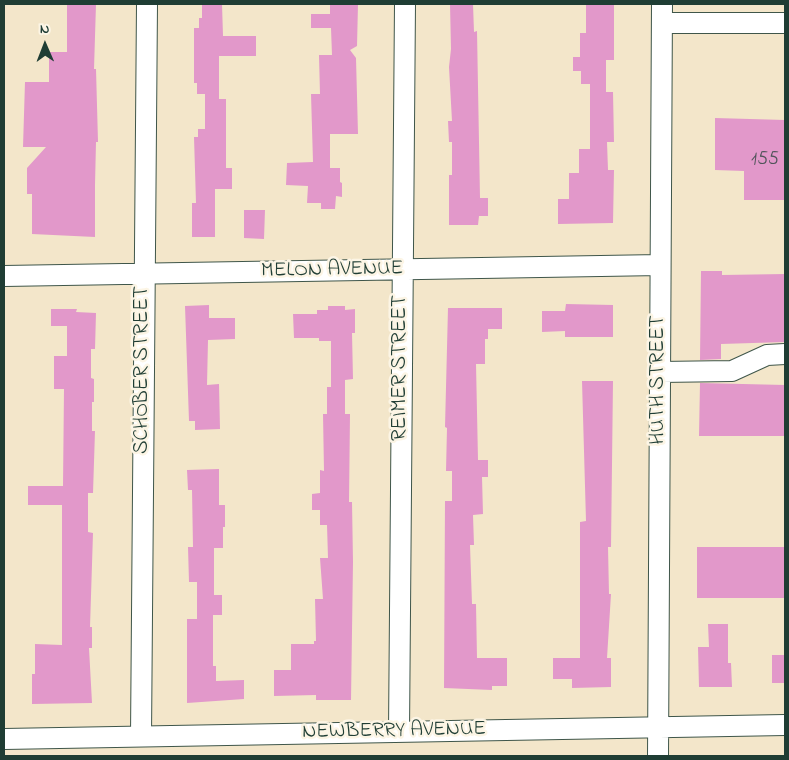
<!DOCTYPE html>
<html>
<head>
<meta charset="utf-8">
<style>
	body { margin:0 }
	#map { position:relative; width:789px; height:760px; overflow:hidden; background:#f3e6ca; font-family:"Indie Flower",sans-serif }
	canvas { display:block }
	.frame { position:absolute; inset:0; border:5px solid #1f3d34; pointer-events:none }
	.north { position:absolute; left:20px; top:20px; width:50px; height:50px; -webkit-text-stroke:4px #fcf5e5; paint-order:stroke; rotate:359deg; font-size:14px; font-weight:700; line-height:20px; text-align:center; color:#1f3d34 }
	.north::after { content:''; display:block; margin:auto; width:18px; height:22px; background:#1f3d34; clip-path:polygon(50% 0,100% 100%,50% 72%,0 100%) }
</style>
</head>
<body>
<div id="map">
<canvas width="789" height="760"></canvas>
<div class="frame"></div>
<div class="north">N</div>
</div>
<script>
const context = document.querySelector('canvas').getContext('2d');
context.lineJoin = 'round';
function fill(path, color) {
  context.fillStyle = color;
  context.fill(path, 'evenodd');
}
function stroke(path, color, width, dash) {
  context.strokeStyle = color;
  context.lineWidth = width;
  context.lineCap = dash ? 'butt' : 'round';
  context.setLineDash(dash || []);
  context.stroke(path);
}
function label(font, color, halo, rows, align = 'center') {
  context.font = font + ' "Indie Flower",sans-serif';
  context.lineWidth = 5;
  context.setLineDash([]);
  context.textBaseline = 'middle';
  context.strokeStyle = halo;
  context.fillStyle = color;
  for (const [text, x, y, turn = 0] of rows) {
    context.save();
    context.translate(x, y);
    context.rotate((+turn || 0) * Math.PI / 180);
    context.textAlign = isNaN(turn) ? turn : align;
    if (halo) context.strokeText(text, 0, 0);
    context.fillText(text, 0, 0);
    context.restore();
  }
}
const building = new Path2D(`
	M67,4h29l-2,65h2l2,73h-2l-1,43v52l-63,-3v-40h-5v-26l19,-21h-23l2,-65h24v-30h18z
	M202,4h20l1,32h33v20h-37v43h7v69h6v21h-17v48h-23v-34h4l-2,-66h4v-8h7v-35h-8v-11h-3v-55h5v-10h3z
	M330,4h28l-1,42 -7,4 6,8 2,76h-28v34h10v14l2,1v14l-6,-1 -1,13h-14v-6h-14l1,-17 -22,-1 1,-22 26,-1 -2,-68h9l-1,-39h13l-1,-27h-20v-14h19z
	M450,4h23l1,28 3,-1 3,167h8v18h-9l-1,9h-29v-50h3v-33h-3l-1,-21h4l-3,-54 2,-18z
	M586,4h28v56h-8v32h7l1,50h-7l1,28h6l-1,53 -55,1v-25h11v-26h10v-24h11v-65h-9v-13h-8v-14h7v-24h6z
	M715,118l70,2v80h-41v-29l-29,-1z
	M244,210h21l-1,29 -20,-1z
	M701,271h21v4l63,-1v68l-64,2v15l-21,1z
	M566,304l47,1v32h-48v-6l-23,1v-21h23z
	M209,305v13h26v21l-27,1 -1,45 12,-1 1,45 -25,1v-9h-6l-4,-115z
	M328,306h17v4l10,-1v24h-3l1,46 -8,1v34h5l-1,88h3l1,60 -2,138h-35v-5l-42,1v-26h17v-26h23v-3h2l-1,-42h8l-3,-41h8l-1,-33h-7v-15h-8v-16l8,-1v-23l4,1 -1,-57h4v-27h4v-46h-12v-3h-25l-1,-24h24v-4h11z
	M448,308h54v21h-14v10h-3v25h-9l2,96h10v17h-6l1,37 -10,1 1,30h-4l2,59h4l1,54h30v28h-15v4l-48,-2 1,-187h7v-30h-6l1,-43 -2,-1z
	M51,309h26l-1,3 20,1 -1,36h-4v29l3,1v23h-2v29h3l-2,62h-5v39l5,1 -3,94h2v21h-3l3,55 -60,1v-30h3v-30l27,1v-140h-34v-19h35l1,-97h-10v-33h13v-30h-16z
	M582,381h31l-2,166h-3l1,47h2l-4,64h4v29l-39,1v-9h-19v-21h27v-136l6,-1z
	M700,383l85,2v51h-86z
	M219,469v36h6v22h-2v21h-9v47h8v20h-9v51h3v15l28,-1v19l-57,4v-84h10v-37h-8l-1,-35h5l-1,-57h-4l-1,-20z
	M697,547h88v51h-88z
	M708,624h20v39h3l1,24h-33l-1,-40h11z
	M772,655h13v28h-13z`);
const minor = new Path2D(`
	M662,23h123
	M4,276l656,-11
	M660,372l72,-1 35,-16 18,-1
	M399,732l6,-728
	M141,736l6,-732
	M4,739l781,-14
	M658,756l4,-752`);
const numberNames = [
	["155",765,161]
];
const streetNames = [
	["MELON AVENUE",332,271,-1],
	["REIMER STREET",402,368,-90],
	["SCHOBER STREET",144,370,-90],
	["HUTH STREET",660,380,-90],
	["NEWBERRY AVENUE",394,732,-1]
];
fill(building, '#e298ca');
stroke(minor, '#3f564a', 22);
stroke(minor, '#fff', 20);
label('19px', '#50545a', null, numberNames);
label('21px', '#1f3d34', '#fcf5e5', streetNames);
</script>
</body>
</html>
